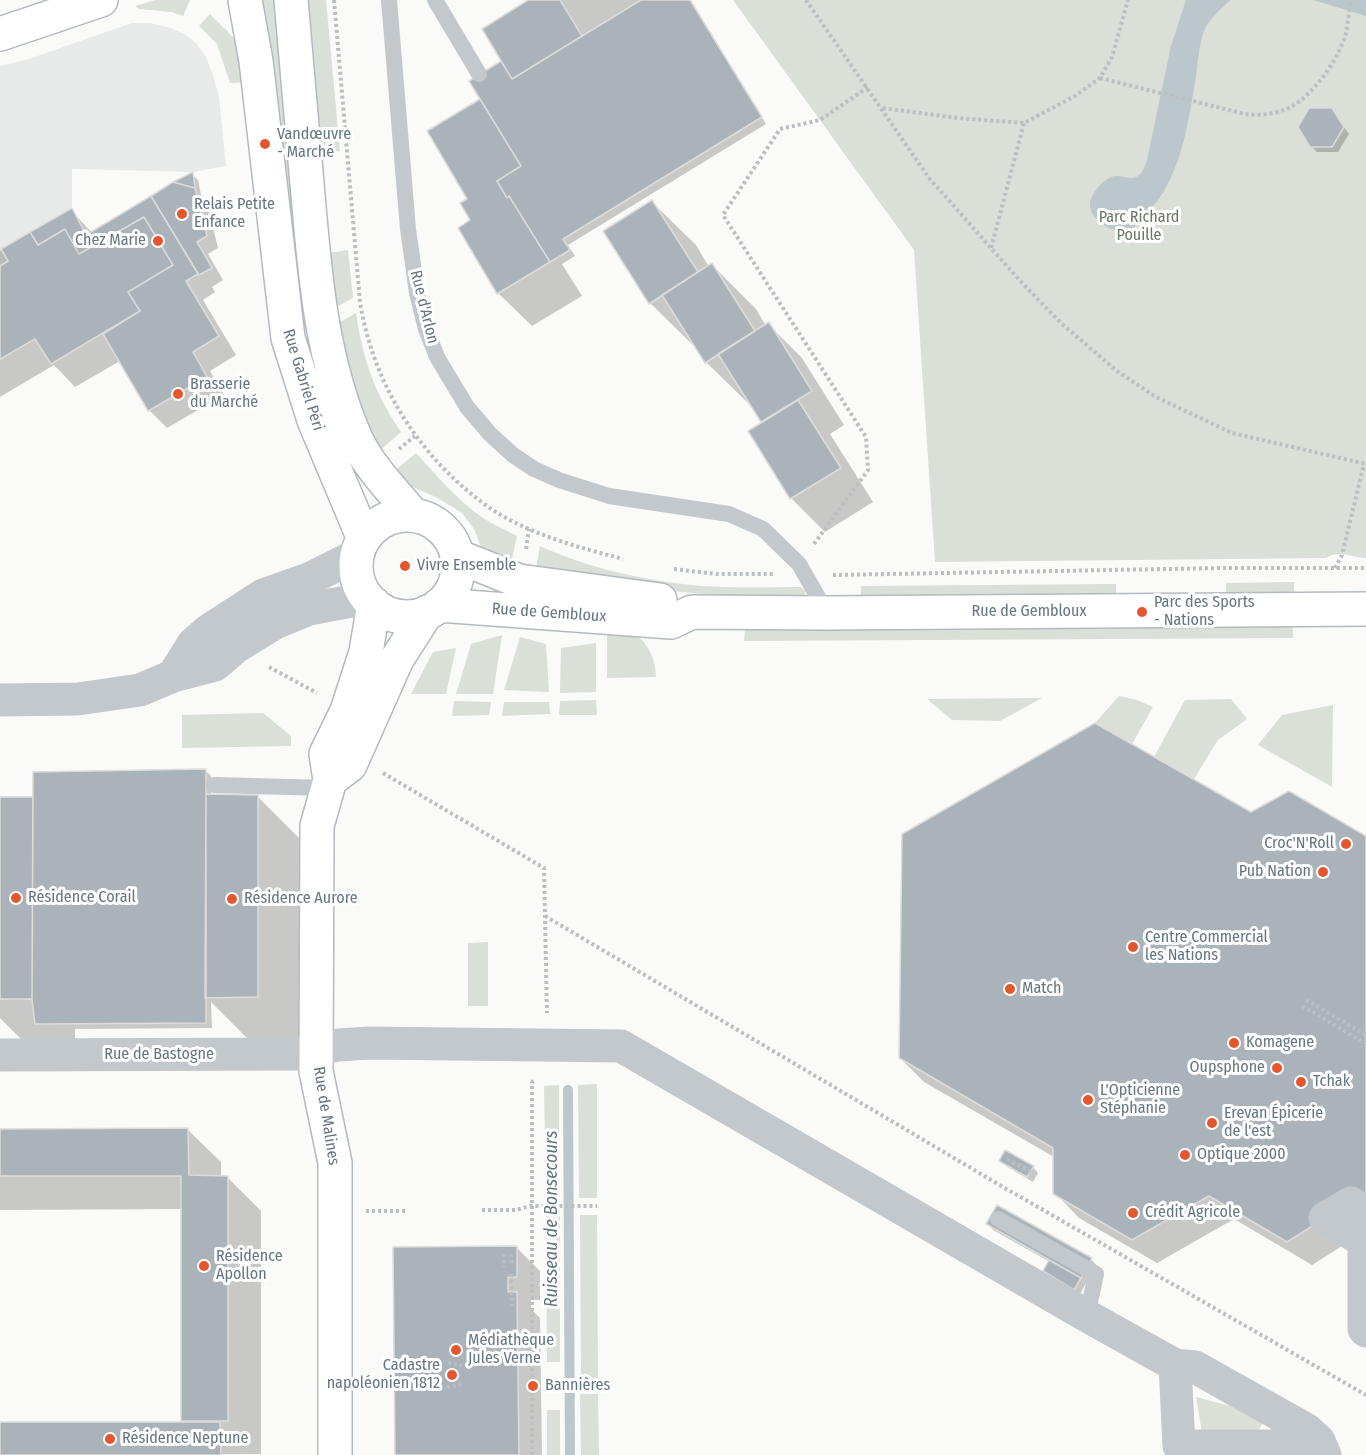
<!DOCTYPE html>
<html>
<head>
<meta charset="utf-8">
<style>
	body { margin:0 }
	canvas { display:block; background:#fafaf8 }
</style>
</head>
<body>
<canvas width="1366" height="1455"></canvas>
<script>
const context = document.querySelector('canvas').getContext('2d');
context.lineJoin = 'round';
function fill(path, color) {
  context.fillStyle = color;
  context.fill(path, 'evenodd');
}
function stroke(path, color, width, dash) {
  context.strokeStyle = color;
  context.lineWidth = width;
  context.lineCap = dash ? 'butt' : 'round';
  context.setLineDash(dash || []);
  context.stroke(path);
}
function label(font, color, halo, rows, align = 'center') {
  context.font = font + ' "Fira Sans Condensed",sans-serif';
  context.lineWidth = 6;
  context.setLineDash([]);
  context.textBaseline = 'middle';
  context.strokeStyle = halo;
  context.fillStyle = color;
  for (const [text, x, y, turn = 0] of rows) {
    context.save();
    context.translate(x, y);
    context.rotate((+turn || 0) * Math.PI / 180);
    context.textAlign = isNaN(turn) ? turn : align;
    if (halo) context.strokeText(text, 0, 0);
    context.fillText(text, 0, 0);
    context.restore();
  }
}
const built = new Path2D(`
	M132,23h18l21,5 15,7 11,9 9,13 7,18 6,22 7,69 -33,6 -121,-3v39l14,27 65,-39 47,78 -12,7 33,55 -26,16 14,25 -59,34 -45,-77 -52,30 -16,-25 -35,20v-293l26,-6z`);
const green = new Path2D(`
	M155,0h35l-7,16 -11,-4 -33,-3 -4,-3z
	M260,0h14l23,243 10,79 -13,7z
	M306,0h20l14,151 -20,3z
	M733,0h633v558c-13,0 -28,-9 -40,0l-391,4 -21,-312z
	M210,14l26,26 15,42 -21,1 -13,-39 -18,-18z
	M348,250l5,48 -20,11 -4,-56z
	M356,313c7,47 18,79 45,119l-24,21 -9,-16 -33,-112z
	M416,453c21,23 41,47 67,65 11,7 23,12 34,18l-7,32 -28,-19 -8,-20 -12,-16 -26,-16 -28,-12 -15,-13z
	M540,546c50,23 107,35 162,40 31,2 62,1 93,1h6l4,4v4l-3,2 -76,-1 -77,-7 -114,-15z
	M1294,582v12l-68,1v-12z
	M1116,584v12l-255,2v-12z
	M1293,625v13l-549,3 1,-11z
	M607,630c6,0 14,-1 19,1 20,5 30,27 30,46l-49,1z
	M502,635l-9,59h-37l15,-50z
	M520,637l26,7 3,48 -45,-2z
	M596,643v49l-36,1 1,-45z
	M456,648l-10,46h-35l22,-42z
	M1119,696l18,4 16,7 -21,37 -37,-21z
	M1042,698l-42,23 -48,-1 -25,-21z
	M1231,699l16,20 -29,21 -24,39 -40,-22 31,-57z
	M596,700l1,15h-38l1,-14z
	M454,701l37,1 -2,13 -37,1z
	M504,702h45l1,12 -48,2z
	M1333,705l-1,82 -74,-42 24,-30z
	M263,713l28,23v10l-109,2v-33z
	M488,942v64h-20v-63z
	M597,1084v114h-18l-1,-113z
	M559,1085v114h-13l-2,-113z
	M546,1215h14v147h-13z
	M580,1215h17l1,163h-17z
	M580,1394h18l1,61h-18z
	M1196,1397l46,12 22,12 -7,12h-55z
	M547,1410h13v45h-13z`);
const water = new Path2D(`
	M1186,0h45c-10,8 -21,18 -27,31 -5,13 -6,31 -8,45 -8,49 -15,103 -51,140 -6,7 -12,14 -22,15 -13,1 -33,-12 -33,-26 0,-11 15,-29 26,-29 7,-1 15,5 22,0 5,-3 7,-11 9,-16l24,-114z
	M1313,0h53v16z`);
const shadow = new Path2D(`
	M532,0h159l75,124 -198,121 7,11 -13,8 20,32 -50,30 -34,-33 -26,-72 -3,-22 -40,-68 53,-32 19,-37 4,5z
	M1331,109l18,25 -11,18h-21l-6,-6z
	M192,174l6,6 3,15 6,7 11,46 -10,6 15,26 -11,7 3,5 -12,8 33,55 -26,16 14,24 -57,33 -18,-18 -29,-49 -45,26 -21,-22 -54,32v-146l71,-41 21,23 81,-50z
	M652,202l44,43 13,22 3,-2 44,44 10,17 2,-2 34,34 42,67 -14,9 43,68 -48,30 -34,-34 -41,-66 13,-9 -12,-19 -1,1 -44,-43 -11,-17 -1,1 -44,-43z
	M205,770l6,6v20h46l44,44v200l-51,1 -39,-39 1,26 -137,1v13h-51l-24,-24v-220h33z
	M1251,813l115,24 -16,404 -38,24 -78,-46 -77,44 -78,-45 -24,-25 -1,-36 -130,-75 -24,-24z
	M187,1129l34,33v15h6l34,34v243l-261,1v-31l182,-1v-214l-182,1v-80z
	M1001,1161l32,6 5,6 -5,9 -27,-16z
	M988,1224l103,35 5,6 -16,29 -30,-17 -6,-6 6,-9 -57,-32z
	M516,1247l24,24v29h-9v9l9,9 2,137h-146z`);
const stream = new Path2D(`
	M568,1090l2,365`);
const building = new Path2D(`
	M528,0h32l22,36 -70,43 -30,-50z
	M641,0h49l72,117 -199,122 7,11 -20,12 -41,-66 -2,2 -10,-17 24,-15 -52,-85 32,-20 11,18z
	M480,99l41,67 -24,15 10,17 2,-2 41,66 -53,32 -39,-66 12,-8 -10,-17 7,-4 -40,-68z
	M1309,108h23l12,19 -12,20h-22l-12,-20z
	M193,172l2,16 -22,-6z
	M173,182l22,6 12,48 -10,6 15,26 -13,7 -48,-79z
	M151,196l47,78 -12,7 33,55 -26,16 14,25 -59,34 -45,-77 37,-23 -12,-19 45,-27 -29,-48 -65,37 -14,-25 -27,16 -8,-13 42,-24 14,27z
	M652,200l46,72 -49,32 -46,-73z
	M144,217l29,48 -45,27 12,19 -89,53 -16,-25 -35,20v-93l8,-5 -7,-12 29,-17 8,13 27,-16 14,25z
	M712,263l43,68 -50,32 -43,-68z
	M769,322l43,69 -51,31 -43,-68z
	M798,400l43,68 -51,31 -42,-68z
	M1095,723l156,89 38,-21 77,45v495l-2,-90 -39,-23 -38,24 -78,-46 -77,44 -79,-46v-46l-154,-90 3,-224z
	M206,769v254l-171,1 -3,-25 1,-227z
	M206,794l52,1v202l-53,1z
	M0,797h33l-1,202h-32z
	M188,1128l1,47 39,1v245h-47v-245h-181v-47z
	M1005,1150l29,16 -7,11 -28,-16z
	M997,1205l95,53 -11,20 -95,-54z
	M517,1246v31h-9v15h9l2,163h-124l-2,-208z
	M1049,1260l32,18 -7,12 -31,-19z
	M0,1422h220l1,33h-221z`);
const path = new Path2D(`
	M334,0l26,302c13,82 59,155 127,204 38,27 90,41 136,53
	M806,0l123,178 93,105 39,40 56,48 39,26 76,36 134,31
	M1100,78l145,36c15,2 32,0 46,-7 23,-13 48,-48 55,-74 2,-11 3,-22 5,-33
	M883,108l74,10 67,5 51,-27 25,-18 12,-21 16,-57
	M991,248l33,-125
	M399,449l16,-13
	M814,544l54,-74 -2,-33 -143,-222 57,-86 40,-9 48,-33
	M526,549l3,-20
	M1335,568l7,-13 22,-91
	M674,569l42,5h58
	M833,575l389,-7h144
	M269,667l48,26
	M383,773l161,95 3,145
	M545,916l458,271 363,208
	M1306,1000l60,35
	M1302,1006l63,37
	M1007,1159l24,13
	M482,1210h34l15,-4h66
	M366,1211h42
	M504,1254v13
	M511,1254l1,12
	M511,1274l1,32
	M494,1348l1,5
	M448,1363l14,2
	M560,1385h38
	M447,1387l16,-3
	M532,1455v-373l4,-2`);
const lane = new Path2D(`
	M389,0l19,229 9,64 9,36 11,28 30,50 23,27 23,21 21,14 25,11 50,16 120,18 34,15 36,35 28,49
	M435,0l44,74
	M214,785l114,3
	M998,1219l98,55 -9,42`);
const street = new Path2D(`
	M173,676l20,-32 16,-14 54,-35 48,-17 46,-23
	M0,700l78,-1 62,-9 33,-14 42,-11 21,-18 39,-24 34,-14 59,-11
	M0,1055l299,-1 39,-9 31,-2 252,3 466,270 88,49 20,2 112,63 12,11 6,14
	M1366,1212l-15,-9 -26,15 39,23v88l2,2
	M1175,1365l4,81h104l10,3 7,6`);
const secondary = new Path2D(`
	M245,0l11,61 32,277 26,82 50,119
	M291,0c6,65 11,130 17,195 7,83 14,166 48,244 13,28 37,52 57,76
	M0,34l101,-34
	M356 566a51 51 0 1 1 102 0a51 51 0 1 1-102 0Z
	M457,556l62,25 141,19
	M439,605l232,17 21,-10 135,1 539,-4
	M330,780l20,-15 47,-106 30,-47
	M335,1455v-292l-19,-92 1,-245 13,-46 -4,-26 21,-43 19,-59 8,-48`);
const markers = [
	[265,144,6,"#e4572e"],
	[182,214,6,"#e4572e"],
	[158,241,6,"#e4572e"],
	[178,394,6,"#e4572e"],
	[405,566,6,"#e4572e"],
	[1142,612,6,"#e4572e"],
	[1346,844,6,"#e4572e"],
	[1323,872,6,"#e4572e"],
	[16,898,6,"#e4572e"],
	[232,899,6,"#e4572e"],
	[1133,947,6,"#e4572e"],
	[1010,989,6,"#e4572e"],
	[1234,1043,6,"#e4572e"],
	[1277,1068,6,"#e4572e"],
	[1301,1082,6,"#e4572e"],
	[1088,1100,6,"#e4572e"],
	[1212,1123,6,"#e4572e"],
	[1185,1155,6,"#e4572e"],
	[1133,1213,6,"#e4572e"],
	[204,1266,6,"#e4572e"],
	[456,1350,6,"#e4572e"],
	[452,1375,6,"#e4572e"],
	[533,1386,6,"#e4572e"],
	[110,1439,6,"#e4572e"]
];
const poiNames = [
	["Vandœuvre",277,135],
	["- Marché",277,153],
	["Relais Petite",194,205],
	["Enfance",194,223],
	["Chez Marie",146,241,"right"],
	["Brasserie",190,385],
	["du Marché",190,403],
	["Vivre Ensemble",417,566],
	["Parc des Sports",1154,603],
	["- Nations",1154,621],
	["Croc'N'Roll",1334,844,"right"],
	["Pub Nation",1311,872,"right"],
	["Résidence Corail",28,898],
	["Résidence Aurore",244,899],
	["Centre Commercial",1145,938],
	["les Nations",1145,956],
	["Match",1022,989],
	["Komagene",1246,1043],
	["Oupsphone",1265,1068,"right"],
	["Tchak",1313,1082],
	["L'Opticienne",1100,1091],
	["Stéphanie",1100,1109],
	["Erevan Épicerie",1224,1114],
	["de l'est",1224,1132],
	["Optique 2000",1197,1155],
	["Crédit Agricole",1145,1213],
	["Résidence",216,1257],
	["Apollon",216,1275],
	["Médiathèque",468,1341],
	["Jules Verne",468,1359],
	["Cadastre",440,1366,"right"],
	["napoléonien 1812",440,1384,"right"],
	["Bannières",545,1386],
	["Résidence Neptune",122,1439]
];
const parkNames = [
	["Parc Richard",1139,218],
	["Pouille",1139,236]
];
const streetNames = [
	["Rue d'Arlon",424,307,76],
	["Rue Gabriel Péri",303,380,73],
	["Rue de Gembloux",1029,612],
	["Rue de Gembloux",549,613,4],
	["Rue de Bastogne",159,1055],
	["Rue de Malines",326,1116,81]
];
const waterNames = [
	["Ruisseau de Bonsecours",552,1219,-90]
];
fill(built, '#e8e9e9');
fill(green, '#dadfd7');
fill(water, '#bbc7cb');
fill(shadow, '#0003');
stroke(stream, '#bbc7cb', 10);
fill(building, '#aab3b9');
stroke(building, '#dcdcda', 1.5);
stroke(secondary, '#b3babf', 36);
stroke(path, '#bbbfc2', 4, [3, 3]);
stroke(lane, '#c3c8cc', 16);
stroke(street, '#c3c8cc', 33);
stroke(secondary, '#fff', 33);
for (const [x, y, r, color] of markers) {
  const dot = new Path2D();
  dot.arc(x, y, r, 0, 2 * Math.PI);
  context.fillStyle = color;
  context.fill(dot);
  stroke(dot, '#fff', 2);
}
label('16px', '#657683', '#fff', poiNames, 'left');
label('16px', '#687a64', '#fff', parkNames);
label('16px', '#657683', '#fff', streetNames);
label('italic 18px', '#60757c', '#fff', waterNames);
</script>
</body>
</html>
